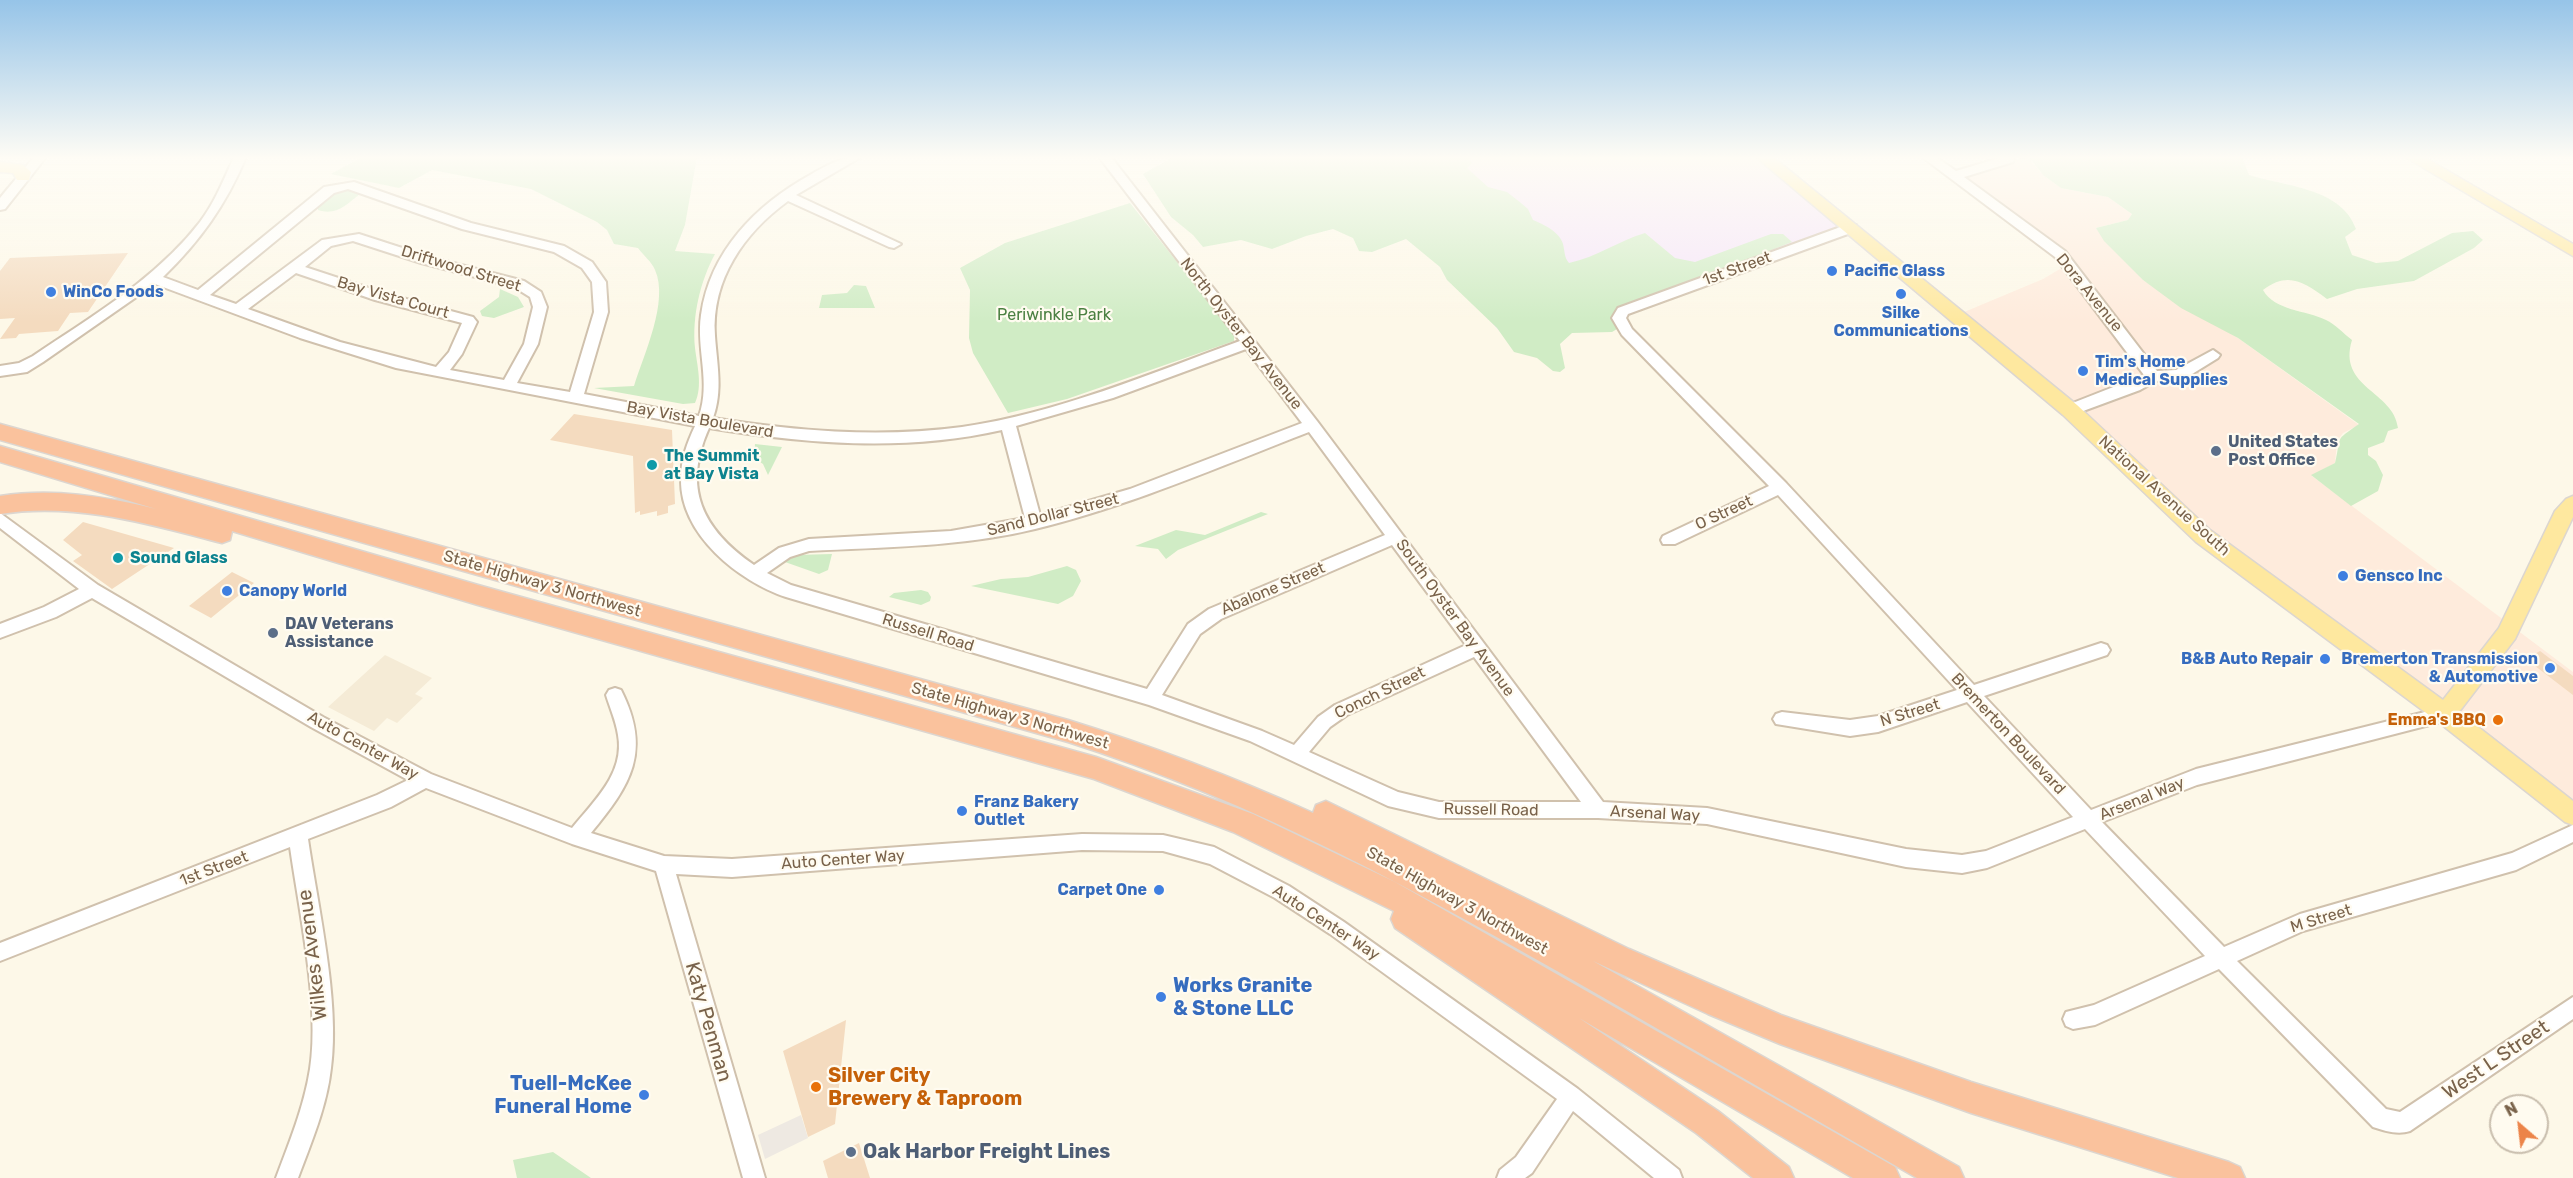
<!DOCTYPE html>
<html>
<head>
<meta charset="utf-8">
<style>
	body { margin:0 }
	#map { position:relative; width:2573px; height:1178px; overflow:hidden; background:#fdf8e8; font-family:Rubik,sans-serif }
	canvas { display:block }
	.north { position:absolute; left:2489px; top:1094px; width:60px; height:60px; box-sizing:border-box; background:#fffbf0; border:2px solid #c9beae; border-radius:50%; rotate:332deg; font-size:16px; font-weight:700; line-height:24px; text-align:center; color:#79624a }
	.north::after { content:''; display:block; margin:auto; width:21px; height:27px; background:#ec8449; clip-path:polygon(50% 0,100% 100%,50% 72%,0 100%) }
</style>
</head>
<body>
<div id="map">
<canvas width="2573" height="1178"></canvas>
<div class="north">N</div>
</div>
<script>
const context = document.querySelector('canvas').getContext('2d');
context.lineJoin = 'round';
function fill(path, color) {
  context.fillStyle = color;
  context.fill(path, 'evenodd');
}
function stroke(path, color, width, dash) {
  context.strokeStyle = color;
  context.lineWidth = width;
  context.lineCap = dash ? 'butt' : 'round';
  context.setLineDash(dash || []);
  context.stroke(path);
}
function label(font, color, halo, rows, align = 'center') {
  context.font = font + ' Rubik,sans-serif';
  context.lineWidth = 4.5;
  context.setLineDash([]);
  context.textBaseline = 'middle';
  context.strokeStyle = halo;
  context.fillStyle = color;
  for (const [text, x, y, turn = 0] of rows) {
    context.save();
    context.translate(x, y);
    context.rotate((+turn || 0) * Math.PI / 180);
    context.textAlign = isNaN(turn) ? turn : align;
    if (halo) context.strokeText(text, 0, 0);
    context.fillText(text, 0, 0);
    context.restore();
  }
}
const residential = new Path2D(`
	M385,655l47,23 -17,16 8,4 -26,25 -10,-5 -13,13 -46,-24z`);
const commercial = new Path2D(`
	M2028,158l15,17 18,13 47,9 24,17 -4,6 -32,8 47,52 95,58 121,87 -16,8 -6,8 -2,22 -23,13 261,196v143l-134,-111 -184,-130 -298,-259 86,-36 25,-15 -114,-88 55,-17z`);
const industrial = new Path2D(`
	M801,1115l7,23 -43,21 -7,-24z`);
const education = new Path2D(`
	M1380,157h384l87,71 -335,121 -168,-182z`);
const green = new Path2D(`
	M362,157h335l-12,68 -10,26 40,3c-15,28 -23,62 -20,94 2,17 8,38 0,55l-12,1 -89,-16 40,-2c10,-32 35,-85 21,-116 -3,-8 -12,-15 -17,-22l-24,-4 -7,-14 -10,-8 -66,-33 -99,-19 -33,18 -68,-14z
	M1173,157h295l4,6 -5,5 21,19 19,5 14,11 7,6 5,11c10,4 27,12 30,24 2,8 1,13 6,19 28,-6 49,-22 76,-30l30,25 20,4 76,-28h12l9,8 -86,34 -92,42 3,11 -5,3 -40,1 -12,11 5,24 -5,4 -7,-1 -16,-13 -23,-6 -17,-24 -50,-48 -7,-13 -34,-28 -34,13 -13,-1 -6,-13 -20,-9 -27,7 -34,13 -31,-9 -38,7 -10,-12 -22,-18 -28,-43z
	M2029,157h213l7,18c35,11 93,13 107,54l-11,8 7,18 24,8 22,-2 54,-28 21,-2 10,9 -9,8 -60,33 -57,8 -30,10c-23,-17 -39,-28 -64,-9 12,21 43,20 63,30 9,4 18,14 26,20 -15,48 42,51 46,88l-10,3 -4,11 -16,6v7l8,6 7,14 -5,16 -27,15 -40,-31 24,-12c7,-28 -2,-21 24,-39l-121,-86 -57,-30 -38,-28 -39,-39 -8,-13 32,-8 4,-6 -24,-17 -47,-9 -18,-13z
	M347,189l13,5c-14,11 -24,22 -42,16v-7l13,-10z
	M1130,203l104,130v8l-167,58 -59,14 -35,-60 -4,-15 1,-48 -10,-22 45,-25z
	M854,285l12,1 9,22h-56l3,-13 25,-2z
	M500,289l18,8 6,10 -30,11 -12,-2 -2,-5 19,-14z
	M755,444l27,3 -14,28 -5,-11 -9,-6z
	M1261,512l7,2 -90,36 -12,9 -8,-10 -23,-3 41,-16 29,5z
	M832,554l-4,16 -9,4 -34,-12 11,-7z
	M1067,566l9,4 5,11 -8,15 -15,8 -87,-18 30,-7 27,-2z
	M921,590l7,2 3,5 -1,4 -9,4 -32,-8 5,-4z
	M553,1152l38,26h-74l-4,-18z`);
const building = new Path2D(`
	M128,253l-40,59 -18,1 -12,18 -39,3 -3,4 -16,1 15,-21 -15,1v-48l10,-13z
	M574,414l98,16 3,74 -7,2v7l-11,3v-5l-17,4v-4l-5,2 -2,-57 -83,-16z
	M83,522l91,26 -62,41 -39,-28 9,-6 -19,-15z
	M232,572l22,11 -43,35 -22,-12z
	M2540,651l33,25v19l-47,-36z
	M846,1020l-11,104 -27,13 -25,-86z
	M859,1143l11,35h-42l-5,-17z`);
const minor = new Path2D(`
	M34,157h12l-41,52 -5,1v-12z
	M234,157h12c-20,48 -46,84 -83,120l35,13 126,-103 30,-5 117,41 93,23 28,16 14,20 2,30 -24,82 115,22c12,-34 -3,-67 2,-101 9,-64 55,-110 109,-140 17,-10 31,-18 51,-18l-65,38 105,49 -7,4 -5,-1 -101,-46c-44,32 -77,79 -73,135 2,29 8,54 -2,82 82,13 166,20 249,9 96,-14 187,-53 278,-86l-141,-184h12l206,264 286,381 104,6 199,41 56,6 24,-4 87,-34 -106,-115 -89,30 -28,4 -74,-12 -3,-5 3,-5 6,-2 68,8 28,-4 79,-26 -179,-195 -103,49h-12l-2,-4 2,-4 106,-50 -147,-151 -10,-17 6,-10 228,-83h10v6l-228,83 -2,4 6,11 154,154 188,202 127,-42 6,2 3,5 -3,5 -123,41 107,114 105,-41 249,-62 6,2 3,5 -3,5 -6,2 -248,64 -95,37 122,125 76,-33 212,-61 61,-28v17l-57,28 -213,61 -66,30 149,148 14,3 173,-115v22l-163,112c-12,4 -25,0 -37,-4l-154,-158 -124,56 -22,4 -7,-3 -3,-7 3,-7 28,-7 111,-49 -120,-127 -98,39 -25,5 -56,-6 -199,-43 -109,-6h-159l-51,-12 -138,-65 -101,-36 -363,-108c-47,-16 -106,-62 -105,-118 0,-20 6,-36 14,-53l-299,-58 -96,-30 -145,-54 -112,78 -16,10 -27,4v-10l19,-3 14,-7c59,-40 123,-77 167,-134 15,-20 24,-43 34,-65zM348,189l114,40 92,23 28,16 10,14 2,30 -24,80 -53,-9 21,-39 9,-37 -6,-15 -17,-11 -94,-24 -71,-23 -37,6 -86,64 -26,-9 124,-102zM353,241l68,22 93,24 16,10 3,10 -9,37 -20,36 -54,-10 12,-16 15,-32 -4,-5 -89,-24 -79,-26 26,-21zM296,273l79,27 87,23 -13,29 -13,15 -96,-25 -92,-33zM1246,349l56,74 -172,66 -90,26 -24,-89 97,-28zM709,428c97,16 196,24 293,2l23,88 -74,13 -142,8 -30,9 -25,17c-52,-36 -72,-77 -45,-137zM1309,432l76,103 -176,74 -21,15 -41,65 -356,-104 -24,-12 23,-16 19,-6c75,-4 152,-4 226,-22 94,-23 184,-62 274,-97zM1392,545l74,100 -131,60 -17,12 -24,28 -32,-14 -100,-36 38,-61 21,-15zM1474,657l107,145h-142l-41,-10 -89,-40 21,-25 17,-12z
	M1922,157h14l20,14 47,-14h11l-1,5 -49,15 101,74 92,120 19,-1 37,-20 7,5 -2,3 -34,21 -28,2 -16,9 -65,24h-10l-2,-4 2,-4 79,-31 -89,-118z
	M0,513l98,72 225,132 108,57 141,54c22,-27 53,-55 46,-93 -2,-14 -8,-27 -12,-40l3,-5 6,-2 6,2c31,61 10,95 -30,143l73,23 68,3 350,-25 81,1 51,12 75,39 55,36 234,167 101,81 3,8h-28l-81,-67 -41,62 -7,5h-28l3,-8 16,-13 41,-58 -227,-165 -55,-36 -65,-34 -47,-13 -81,-1 -350,27 -56,-3 89,304h-22l-87,-307 -84,-27 -146,-56 -35,19 -83,32c10,69 32,162 23,229 -4,38 -20,75 -33,110h-22c13,-35 28,-71 34,-109 10,-63 -11,-158 -20,-222l-290,114v-18l377,-148 31,-15 -97,-53 -219,-129 -36,19 -56,21v-14l44,-17 35,-18 -79,-61z`);
const major = new Path2D(`
	M1756,157h17l304,248 133,125 233,170 56,-72 56,-117 11,-12 7,-3v21l-58,122 -56,73 114,89v24l-8,-3 -128,-101 -241,-179 -133,-127z
	M2405,157h19l149,87v12z
	M0,162l23,3 8,7 -2,8h-12l-4,-7 -13,-1z`);
const highway = new Path2D(`
	M0,424l1068,296c84,26 165,57 245,93l3,-8 10,-4 303,148 152,66 190,67 258,80 11,5 5,11h-67l-207,-65 -191,-69 -72,-30 -115,-53 366,206 5,11h-47c-108,-62 -217,-125 -325,-187 -173,-99 -333,-188 -524,-249l-1068,-302z
	M0,446l478,139 618,172 157,57 142,68 500,285 5,11h-47l-274,-160 139,93 71,56 5,11h-41l-57,-45 -301,-205 -4,-9 3,-8 -161,-79 -139,-53 -616,-174 -246,-74 -2,9 -8,3c-73,-19 -146,-41 -222,-29v-18c53,-8 104,0 156,13l-156,-47z`);
const markers = [
	[1832,271,6,"#3f7fe0"],
	[51,292,6,"#3f7fe0"],
	[1901,294,6,"#3f7fe0"],
	[2083,371,6,"#3f7fe0"],
	[2216,451,6,"#5c6f8a"],
	[652,465,6,"#0f9aa8"],
	[118,558,6,"#0f9aa8"],
	[2343,576,6,"#3f7fe0"],
	[227,591,6,"#3f7fe0"],
	[273,633,6,"#5c6f8a"],
	[2325,659,6,"#3f7fe0"],
	[2550,668,6,"#3f7fe0"],
	[2498,720,6,"#e8710a"],
	[962,811,6,"#3f7fe0"],
	[1159,890,6,"#3f7fe0"],
	[1161,997,6,"#3f7fe0"],
	[816,1087,6,"#e8710a"],
	[644,1095,6,"#3f7fe0"],
	[851,1152,6,"#5c6f8a"]
];
const streetNames = [
	["Driftwood Street",461,269,17],
	["1st Street",1737,269,-20],
	["Dora Avenue",2089,293,51],
	["Bay Vista Court",393,298,16],
	["North Oyster Bay Avenue",1241,334,52],
	["Bay Vista Boulevard",700,420,10],
	["National Avenue South",2164,496,42],
	["O Street",1724,513,-25],
	["Sand Dollar Street",1053,515,-14],
	["State Highway 3 Northwest",542,584,16],
	["Abalone Street",1273,589,-23],
	["South Oyster Bay Avenue",1455,618,54],
	["Russell Road",928,633,17],
	["Conch Street",1380,693,-26],
	["N Street",1910,713,-17],
	["State Highway 3 Northwest",1010,716,16],
	["Bremerton Boulevard",2008,734,47],
	["Auto Center Way",363,746,29],
	["Arsenal Way",2142,799,-22],
	["Russell Road",1491,810,1],
	["Arsenal Way",1655,814,3],
	["Auto Center Way",843,860,-4],
	["1st Street",214,869,-21],
	["State Highway 3 Northwest",1457,901,29],
	["M Street",2321,919,-17],
	["Auto Center Way",1326,923,33]
];
const shopNames = [
	["Pacific Glass",1844,271],
	["WinCo Foods",63,292],
	["Silke",1901,313,"center"],
	["Communications",1901,331,"center"],
	["Tim's Home",2095,362],
	["Medical Supplies",2095,380],
	["Gensco Inc",2355,576],
	["Canopy World",239,591],
	["B&B Auto Repair",2313,659,"right"],
	["Bremerton Transmission",2538,659,"right"],
	["& Automotive",2538,677,"right"],
	["Franz Bakery",974,802],
	["Outlet",974,820],
	["Carpet One",1147,890,"right"]
];
const parkNames = [
	["Periwinkle Park",1054,315]
];
const serviceNames = [
	["United States",2228,442],
	["Post Office",2228,460],
	["DAV Veterans",285,624],
	["Assistance",285,642]
];
const cultureNames = [
	["The Summit",664,456],
	["at Bay Vista",664,474],
	["Sound Glass",130,558]
];
const foodNames = [
	["Emma's BBQ",2486,720]
];
const nearStreetnames = [
	["Wilkes Avenue",313,955,-97],
	["Katy Penman",708,1022,74],
	["West L Street",2496,1060,-34]
];
const nearShopnames = [
	["Works Granite",1173,986],
	["& Stone LLC",1173,1009],
	["Tuell-McKee",632,1084,"right"],
	["Funeral Home",632,1107,"right"]
];
const nearFoodnames = [
	["Silver City",828,1076],
	["Brewery & Taproom",828,1099]
];
const nearServicenames = [
	["Oak Harbor Freight Lines",863,1152]
];
fill(residential, '#f5ebd6');
fill(commercial, '#feebdc');
fill(industrial, '#eee9e2');
fill(education, '#f5e5fa');
fill(green, '#d0ecc5');
fill(building, '#f4dbbf');
stroke(minor, '#d0c1ad', 4);
stroke(major, '#dcd6d0', 3);
stroke(highway, '#dcd6d0', 3);
fill(minor, '#fff');
fill(major, '#fee89f');
fill(highway, '#fac29d');
const sky = context.createLinearGradient(0, 0, 0, 322);
sky.addColorStop(0, '#96c4e8');
sky.addColorStop(0.49, '#fefcf5');
sky.addColorStop(1, '#fefcf500');
context.fillStyle = sky;
context.fillRect(0, 0, 2573, 322);
for (const [x, y, r, color] of markers) {
  const dot = new Path2D();
  dot.arc(x, y, r, 0, 2 * Math.PI);
  context.fillStyle = color;
  context.fill(dot);
  stroke(dot, '#fffbf0', 2);
}
label('16px', '#79624a', '#fffbf0', streetNames);
label('bold 16px', '#366cbe', '#fffbf0', shopNames, 'left');
label('16px', '#4b8042', '#fffbf0', parkNames);
label('bold 16px', '#4e5e75', '#fffbf0', serviceNames, 'left');
label('bold 16px', '#0d838f', '#fffbf0', cultureNames, 'left');
label('bold 16px', '#c56008', '#fffbf0', foodNames, 'right');
label('20px', '#79624a', '#fffbf0', nearStreetnames);
label('bold 20px', '#366cbe', '#fffbf0', nearShopnames, 'left');
label('bold 20px', '#c56008', '#fffbf0', nearFoodnames, 'left');
label('bold 20px', '#4e5e75', '#fffbf0', nearServicenames, 'left');
</script>
</body>
</html>
